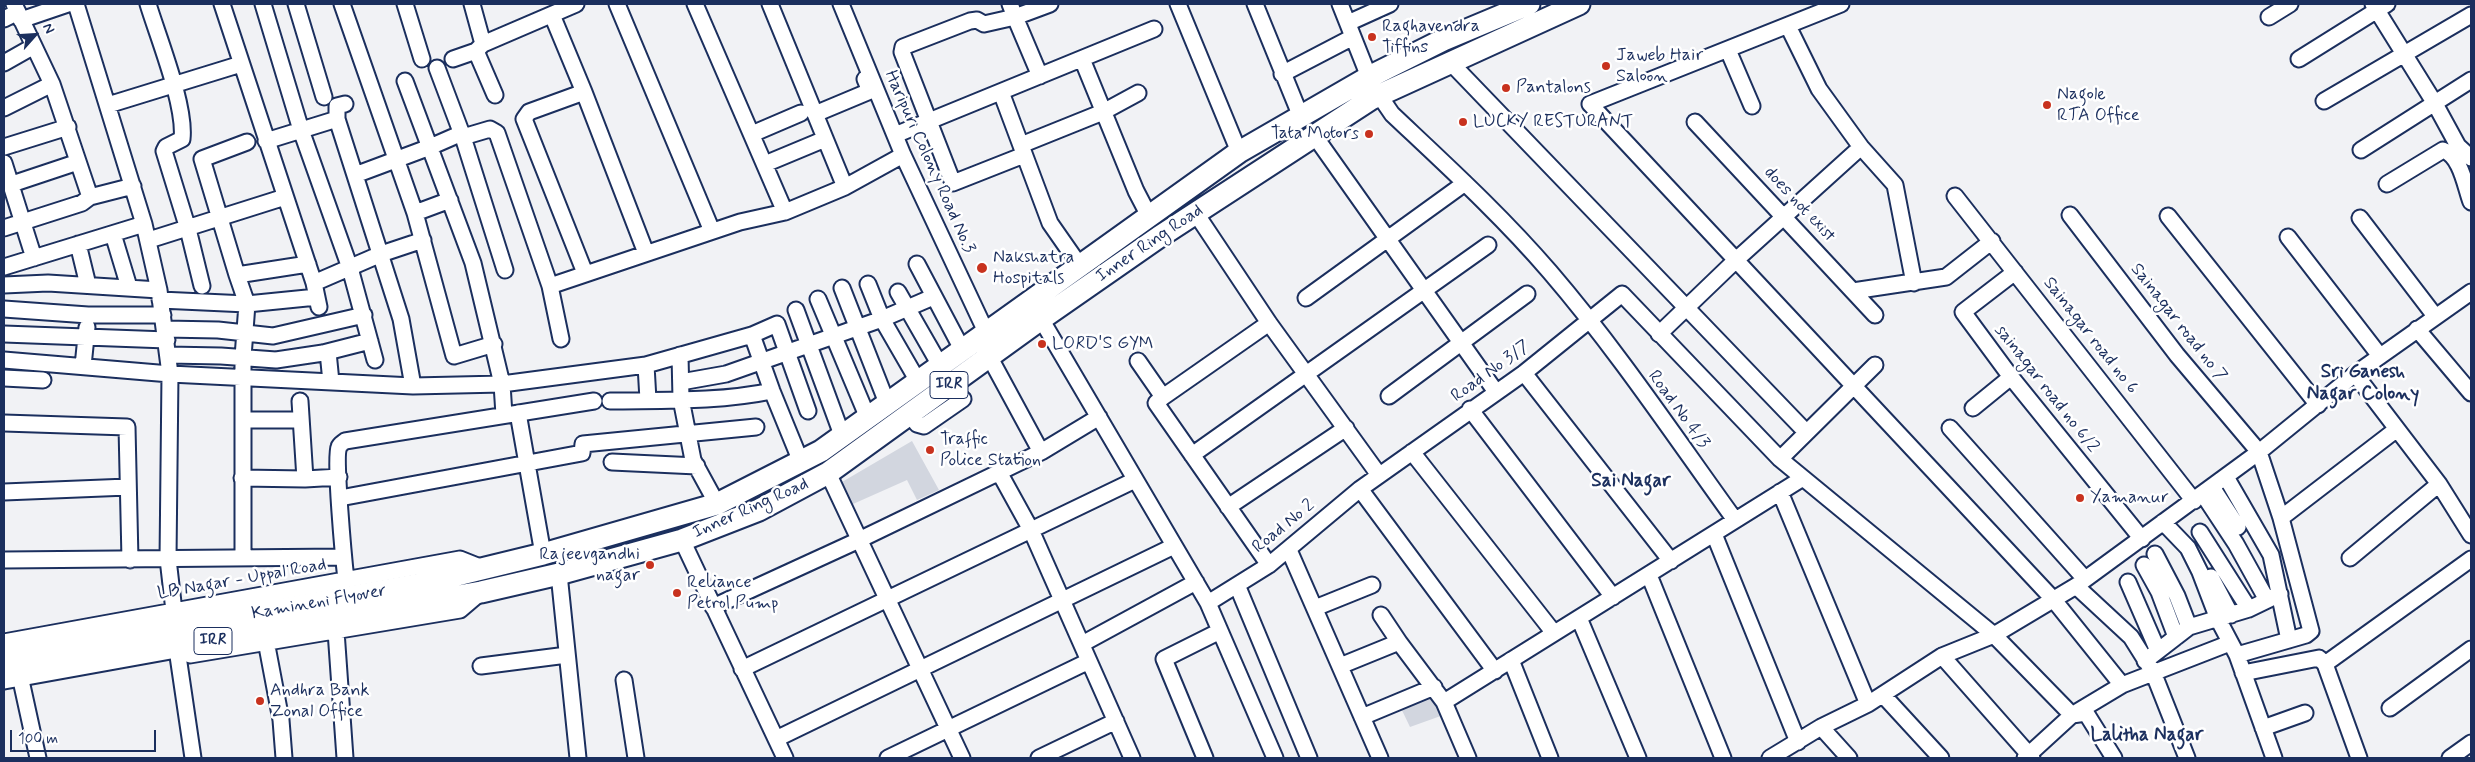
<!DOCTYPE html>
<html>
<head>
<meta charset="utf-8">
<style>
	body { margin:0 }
	#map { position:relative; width:2475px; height:762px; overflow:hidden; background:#f1f2f5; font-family:Mynerve,sans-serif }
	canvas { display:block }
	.frame { position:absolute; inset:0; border:5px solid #1b2f5e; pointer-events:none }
	.north { position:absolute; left:10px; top:10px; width:50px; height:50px; -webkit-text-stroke:4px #fff; paint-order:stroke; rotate:64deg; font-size:14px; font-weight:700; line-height:20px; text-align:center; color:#1b2f5e }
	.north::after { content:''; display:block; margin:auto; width:18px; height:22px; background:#1b2f5e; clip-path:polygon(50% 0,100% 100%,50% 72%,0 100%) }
	.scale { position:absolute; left:10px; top:730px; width:146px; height:22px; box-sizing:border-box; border:2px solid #1b2f5e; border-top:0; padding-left:6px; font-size:15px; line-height:18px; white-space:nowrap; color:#1b2f5e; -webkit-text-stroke:4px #fff; paint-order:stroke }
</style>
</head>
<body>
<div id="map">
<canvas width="2475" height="762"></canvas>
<div class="frame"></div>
<div class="north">N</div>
<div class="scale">100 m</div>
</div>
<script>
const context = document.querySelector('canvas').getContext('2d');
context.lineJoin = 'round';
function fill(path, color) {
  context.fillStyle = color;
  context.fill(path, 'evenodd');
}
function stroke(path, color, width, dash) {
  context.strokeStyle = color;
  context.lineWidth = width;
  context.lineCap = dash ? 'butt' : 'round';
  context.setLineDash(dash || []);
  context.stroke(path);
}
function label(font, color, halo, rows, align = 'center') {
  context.font = font + ' Mynerve,sans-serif';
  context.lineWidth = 5;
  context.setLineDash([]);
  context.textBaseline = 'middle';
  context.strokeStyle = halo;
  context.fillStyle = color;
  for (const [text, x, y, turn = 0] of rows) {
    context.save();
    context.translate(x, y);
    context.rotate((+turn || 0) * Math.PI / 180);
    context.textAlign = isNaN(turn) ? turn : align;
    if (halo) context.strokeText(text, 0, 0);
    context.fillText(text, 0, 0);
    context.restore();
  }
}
const green = new Path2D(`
	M912,441l27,49 -22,10 -10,-20 -54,24 -11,-22z
	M1434,687l15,26 -39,14 -12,-25z`);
const minor = new Path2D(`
	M14,4l38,80 38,113
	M76,4l68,220 15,66 11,84 -2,185 6,52
	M148,4c10,33 38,102 34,135l-16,8 -2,4 24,78 14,57
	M222,4l92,279 5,24
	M263,4l38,126 49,138 25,92
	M296,4l28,93
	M342,4l73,209 39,143 40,-12
	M405,4l17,55
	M472,4l11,40 -7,7 19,44
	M617,4l95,227
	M695,4l90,208
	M770,4l75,183
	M841,4l62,151 84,179
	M1010,4l5,13 35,-13
	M1178,4l61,148
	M1255,4l46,113
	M1340,4l29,73
	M1841,4l-251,100 463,495 69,86
	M2373,4l61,98 24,44 13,12
	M552,15l32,77 62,161
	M2269,17l21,-13
	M4,19l14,-7
	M21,20l47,-16
	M1348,23l42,-19
	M1788,26l31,63 42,58 34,38 19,98
	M483,44l93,-40
	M1728,50l24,56
	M453,59l23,-8
	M1082,59l54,132 13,25
	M2299,59l88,-55
	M1450,62l356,370
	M4,63l30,-17
	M437,68l26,69 42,133
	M1282,74l71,-37
	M405,81l68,182 29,121 2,31
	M584,92l-55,20 -5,7 61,154
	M1001,92l49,131 30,43
	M1379,95l13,19c54,51 109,101 158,158 67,78 125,165 185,248
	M2324,101l147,-86
	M108,105l133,-41
	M4,108l48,-24
	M815,114l55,-23 -5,-12
	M337,119v-13l8,-2
	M1695,122l180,193
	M752,134l49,-21
	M895,135l259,-106
	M1314,135l182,257
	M463,137l27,-8 7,4 53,153
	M266,141l71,-22 64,200 12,67
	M247,142l-45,17 35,116 71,-11
	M1021,145l82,-33 35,-19
	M4,147l64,-20
	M2361,150l110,-70
	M1024,155l-71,28 -51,-131 1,-5 67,-26 7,-1 7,4 31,-7 25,59
	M4,163l30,95
	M765,164l60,-25
	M355,175l75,-28 32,-14
	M12,184l66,-22
	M2387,184l56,-34c18,6 22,36 28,52
	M1955,196l239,305
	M1195,212l74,111 110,152
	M415,213l35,-13
	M2070,215l107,140 82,97 22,66 30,113 -5,4 -69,20
	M2168,216l150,189
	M2360,218l75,98
	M4,228l78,-25 8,-6 43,-11
	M113,234l16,53
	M2288,237l92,119
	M149,240l136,-43
	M78,244l10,41
	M917,264l46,87
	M4,267l140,-43
	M2015,272l-52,40 48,65 131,162
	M237,275l10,29 -4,53v201
	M314,283l67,-29 42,-14
	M868,284l14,35 37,64
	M4,285l44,-2 111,7
	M842,288l45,115
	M1853,291l93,-14 46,-36
	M898,292l43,75
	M1306,298l159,-115
	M818,299l50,119
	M160,300l87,4 70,-7
	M4,309l84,6h75
	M796,310l46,125
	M1041,319l167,284 67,155
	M165,329l53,1 55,6 91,-21
	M2417,329l54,64
	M4,334l163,6
	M1659,334l77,-74 125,-113
	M752,335l20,56 29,71
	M561,339l-11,-53 190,-64 45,-10 60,-25 58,-32
	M328,352l3,30
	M168,355l53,1 55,4 47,-7 47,-12
	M680,355l1,44 12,61 24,44
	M989,356l52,96 58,-35
	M4,360l166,14 243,12 89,-2 144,-19 106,-30 25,-11 31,87
	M1138,361l25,36 -7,6 113,162
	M646,365l2,35
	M83,366l4,-39
	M1524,373l147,188
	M2355,374l84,110 32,51
	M4,378l39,2
	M681,382l45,-8 156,-55 51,-22
	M1389,396l138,-102
	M1163,397l106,-74
	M300,401l5,78
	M610,401c54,-1 108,1 162,-10
	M1973,408l38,-31
	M1470,409l143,188
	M518,413l25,141
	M909,413l8,11 7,2 39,-27
	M243,420h58
	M4,423l123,4 3,133
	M1950,428l135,151
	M1412,452l142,181
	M1192,455l296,-210
	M1780,459l95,-94
	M612,462l85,4
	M999,472l32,58 101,228
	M828,473l134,285
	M2226,477l45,78 18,85
	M242,478l63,1 34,-2
	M2212,487l26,40
	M1360,489l135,182
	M4,492l124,-5
	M1780,492l88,212
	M2203,494l33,50 31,56
	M340,498l242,-45 1,-9 173,-17
	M1228,507l118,-79
	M2281,518l116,-89
	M2163,522l25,26 12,24 18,47 19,36 37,103
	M2200,532l49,77
	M1714,534l84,208
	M682,540l103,218
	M1289,550l91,208
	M2155,554l22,42 12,31
	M2350,558l89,-74
	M4,560l339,-3
	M2144,565l15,27 17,45
	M559,574l19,184
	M1649,575l74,183
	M2211,577l20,38
	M346,580c-2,-18 -12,-123 -7,-133 1,-3 4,-4 6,-6l249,-40
	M2128,582l30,69
	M1237,585l72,173
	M2076,586l55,51 22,35 34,86
	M1208,603l61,-38 91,-76 164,-116 98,-79 158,165 214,176 78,80
	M713,607l146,-67 182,-88
	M1315,608l57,-23
	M1381,615l18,27
	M1579,618l59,140
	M336,631l9,127
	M266,641l15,79 3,38
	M4,642l456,-83 25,10
	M1082,644l114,-62
	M190,655l270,-45 20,-17
	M178,656l15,102
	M1942,656l90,102
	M1511,660l39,98
	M2145,661l44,-34 60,-18 31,-15
	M2325,664l146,-105
	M481,666l86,-11
	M1340,666l59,-24 45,60 24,56
	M742,669l393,-189
	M2243,673l76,-15 6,6 34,94
	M624,680l12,78
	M22,685l16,73
	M1883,695l58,63
	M1444,702l359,-224
	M2390,708l81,-59
	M2072,715l14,-2 28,45
	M1362,717l72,-30
	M1821,727l28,31
	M2263,728l42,-15
	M776,739l398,-193
	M888,758l201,-97
	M1039,758l77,-37
	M1205,758l-41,-99 56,-28
	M1770,758l51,-31 47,-23 74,-48 52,-21 82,-49 183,-134 96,-78 116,-82
	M2025,758l47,-43 50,-30 108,-42
	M2450,758l21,-15`);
const highway = new Path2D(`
	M4,659l416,-75 123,-30 174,-50 104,-53 418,-299 130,-75 74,-37 86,-36
	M4,678l477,-86 78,-18 123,-34 77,-30 69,-37 213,-154 118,-82 212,-138 208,-95`);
const markers = [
	[1372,37,5,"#c8321e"],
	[1606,66,5,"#c8321e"],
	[1506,88,5,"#c8321e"],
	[2047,105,5,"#c8321e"],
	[1463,122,5,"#c8321e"],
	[1369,134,5,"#c8321e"],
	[982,268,6,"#c8321e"],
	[1042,344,5,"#c8321e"],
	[930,450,5,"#c8321e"],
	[2080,498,5,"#c8321e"],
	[650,565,5,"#c8321e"],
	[677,593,5,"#c8321e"],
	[260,701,5,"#c8321e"]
];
const shields = [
	[949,385,38],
	[213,641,38]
];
const shieldNames = [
	["IRR",949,385],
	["IRR",213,641]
];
const poiNames = [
	["Raghavendra",1382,27],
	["Tiffins",1382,48],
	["Jaweb Hair",1616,56],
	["Saloon",1616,77],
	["Pantalons",1516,88],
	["Nagole",2057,95],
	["RTA Office",2057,116],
	["LUCKY RESTURANT",1473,122],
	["Tata Motors",1359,134,"right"],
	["Nakshatra",993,258],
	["Hospitals",993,279],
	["LORD'S GYM",1052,344],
	["Traffic",940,440],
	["Police Station",940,461],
	["Yamanur",2090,498],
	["Rajeevgandhi",640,555,"right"],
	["nagar",640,576,"right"],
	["Reliance",687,583],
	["Petrol Pump",687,604],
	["Andhra Bank",270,691],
	["Zonal Office",270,712]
];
const streetNames = [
	["Haripuri Colony Road No.3",929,162,66],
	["does not exist",1799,205,47],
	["Inner Ring Road",1150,244,-34],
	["Sainagar road no 7",2178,323,52],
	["Sainagar road no 6",2090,336,52],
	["Road No 3/7",1491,372,-36],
	["sainagar road no 6/2",2046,389,52],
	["Road No 4/3",1678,410,54],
	["Inner Ring Road",751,509,-24],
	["Road No 2",1284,527,-39],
	["LB Nagar - Uppal Road",242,580,-10],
	["Kamineni Flyover",319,603,-10]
];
const neighbourhoodNames = [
	["Sri Ganesh",2363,373],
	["Nagar Colony",2363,395],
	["Sai Nagar",1631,482],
	["Lalitha Nagar",2147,736]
];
fill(green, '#d2d6df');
stroke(minor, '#1b2f5e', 19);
stroke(highway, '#1b2f5e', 25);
stroke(minor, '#fff', 15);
stroke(highway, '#fff', 21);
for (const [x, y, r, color] of markers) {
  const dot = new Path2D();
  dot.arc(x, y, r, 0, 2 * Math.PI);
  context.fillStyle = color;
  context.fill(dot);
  stroke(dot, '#fff', 2);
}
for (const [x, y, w] of shields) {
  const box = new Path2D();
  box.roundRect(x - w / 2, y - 13.5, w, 27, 4);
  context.fillStyle = '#fff';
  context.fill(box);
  stroke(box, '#1b2f5e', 1);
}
label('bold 16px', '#1b2f5e', null, shieldNames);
label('18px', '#1b2f5e', '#fff', poiNames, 'left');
label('18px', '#1b2f5e', '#fff', streetNames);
label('bold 19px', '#1b2f5e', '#fff', neighbourhoodNames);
</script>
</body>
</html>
